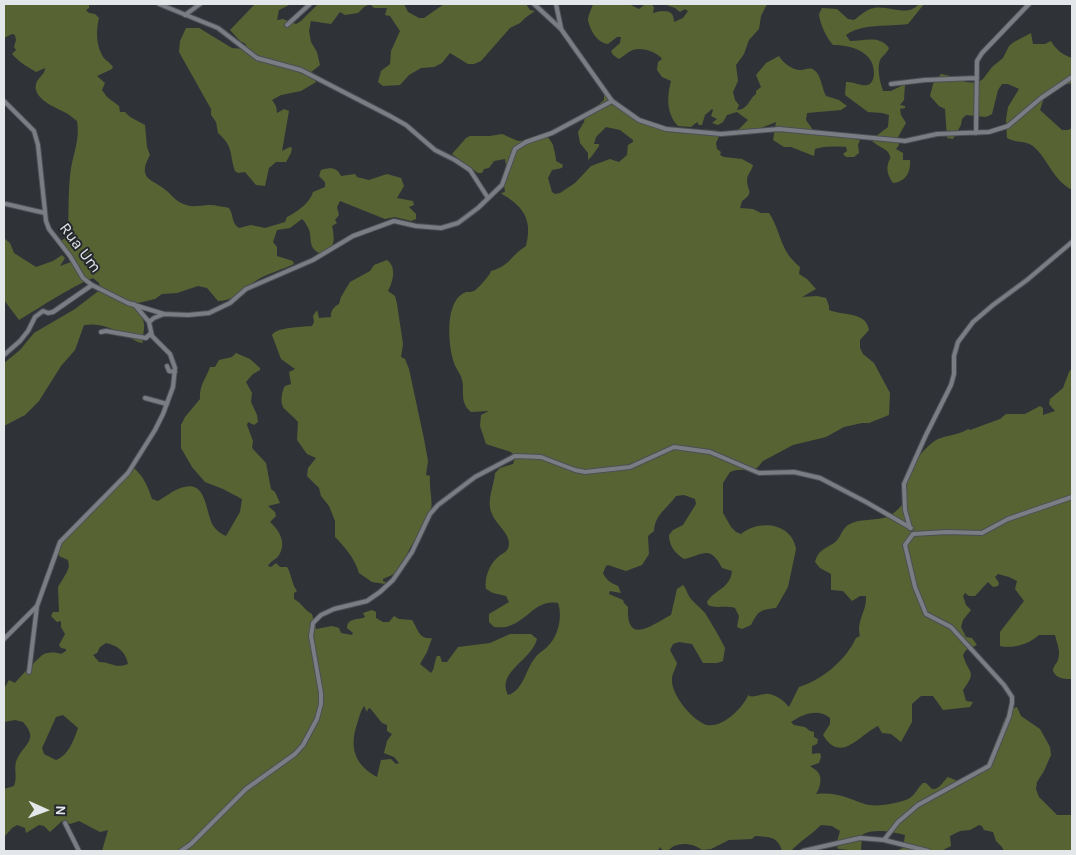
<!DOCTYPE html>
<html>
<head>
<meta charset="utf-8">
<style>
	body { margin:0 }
	#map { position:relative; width:1076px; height:855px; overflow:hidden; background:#2f3338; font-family:Karla,sans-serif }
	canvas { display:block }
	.frame { position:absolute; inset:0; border:5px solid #e4e7ea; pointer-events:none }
	.north { position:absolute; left:20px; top:785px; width:50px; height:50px; -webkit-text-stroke:4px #25292e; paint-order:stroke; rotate:92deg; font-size:14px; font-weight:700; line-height:20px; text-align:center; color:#e4e7ea }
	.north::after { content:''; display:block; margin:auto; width:18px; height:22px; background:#e4e7ea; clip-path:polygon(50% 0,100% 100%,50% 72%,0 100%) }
</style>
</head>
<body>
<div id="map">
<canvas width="1076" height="855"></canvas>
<div class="frame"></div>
<div class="north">N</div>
</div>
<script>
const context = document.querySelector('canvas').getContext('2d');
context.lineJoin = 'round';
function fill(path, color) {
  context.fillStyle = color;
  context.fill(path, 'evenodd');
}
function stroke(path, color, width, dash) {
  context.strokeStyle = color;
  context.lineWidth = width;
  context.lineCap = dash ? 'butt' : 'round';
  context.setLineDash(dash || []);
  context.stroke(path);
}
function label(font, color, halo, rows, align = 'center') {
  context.font = font + ' Karla,sans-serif';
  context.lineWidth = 4;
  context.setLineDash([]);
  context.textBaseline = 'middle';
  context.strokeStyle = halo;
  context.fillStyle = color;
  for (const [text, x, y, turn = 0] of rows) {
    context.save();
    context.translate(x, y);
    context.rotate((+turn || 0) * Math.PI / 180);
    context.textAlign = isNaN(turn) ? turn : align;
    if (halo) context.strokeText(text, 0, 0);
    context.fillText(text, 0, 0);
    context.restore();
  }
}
const forest = new Path2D(`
	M4,4h85v4l-3,2 3,3 6,1 4,4c-3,12 -3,26 3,37 2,5 8,7 11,12l-1,2 -15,7 8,7 -3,7 5,7 12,9 1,6h5l5,5 15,8 2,22 3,8c-14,25 3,24 17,36 7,7 12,13 23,15 6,1 13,-1 19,-1 7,0 14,2 20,3 5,7 2,15 10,20l12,-3 14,3 20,-6 2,-5c10,-5 23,-14 26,-25l12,-5v-5l-6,-6 2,-6c9,-3 16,-3 20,6l14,-2 2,3 12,3 18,-6 14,4 3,8 -7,12 16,3 1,4 -5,2 7,7v5l-5,2 -16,-4 -10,2 -45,-18 -3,6 2,8 -4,5 2,3 -5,3c3,14 4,24 -13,27 -13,-7 -5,-17 -12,-27 -1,-3 -3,-5 -5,-7l-12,9 -13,2 -4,12 4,5v9l16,5 1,3c-12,6 -26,9 -37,16 -15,9 -19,20 -39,21l-11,-13 -9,-2 -21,7 -15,1 -7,5 -21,5c9,14 13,18 8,35l1,4c-9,-1 -13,-7 -21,-10 -15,-6 -21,-10 -38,-8l-9,25 -14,16 -22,35 -14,14 -21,11v-63l16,-13 14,-17 41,-24 26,-20 -2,-6 -6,-5c-26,11 -49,27 -74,42l-15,-20v-62l6,5 4,10 22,14 17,-6 9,-6 3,3 -5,8 14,-5 -13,-20 4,-3 3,-7c1,-21 0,-43 3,-63 3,-16 9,-30 6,-47 -3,-2 -6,-5 -9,-7 -8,-5 -36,-14 -32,-30 2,-7 9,-9 9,-16l-9,4c-10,-6 -17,-10 -24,-18l4,-4 -2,-3 2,-7 -1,-5 -3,-1 -8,4z
	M255,4h36l-12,6 -2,10 6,-1 13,5 5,-3 17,-17h86l4,8 11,6h5l20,-14h82l4,6 5,1 -10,7 -5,5 -10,5 -29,33 -7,3h-6l-18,-11 -8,10 -8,4 -13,1 -12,7 -9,10 -17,1 -5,-4 3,-11 9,-7 1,-13 9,-20 -10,-15 -5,-1 2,-7h-13l-4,-4 -6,3 -6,6 -13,2 -5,-3 -9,12 -20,-3 -2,10 2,11 6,10 3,13 -10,8 6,9 -15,9 -20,4 -9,5 4,6 1,7 7,-4 5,2 -7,40 8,-4 2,1 -1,5 -5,9h-10l-7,6 -4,18 -9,-1 -11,-13 -7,1 -3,-2c-6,-18 -1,-24 -17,-38l-2,-11 -5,-7v-6l-32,-57 1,-11 6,-13h13l33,20 12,1 2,-5 -6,-3 -10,-11z
	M593,4h36l10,5 5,-4 7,-1 3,3 -1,6c11,-3 21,-4 21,9l9,-4 5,-7 -3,-2 -5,3 -5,-4 -11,-4h103l-6,12 -2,13 -10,11 -5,14 -8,11 2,16 -5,11 2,8 4,5 -2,5c12,-1 11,-10 19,-16v-3l5,-4 -5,-12 10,-12 13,-7c4,7 14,15 23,14 5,-1 8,-3 12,0 7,4 8,19 12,26l13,4 8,6 -6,4 -34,3 -1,7 7,10 47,10 -2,5 1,8 -5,4h-8l-3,-3 4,-3 -1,-4c-8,-1 -24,-1 -31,2l-1,7 -23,-9h-7l-11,-7 3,-18 -20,8 -19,1 11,-11 -11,-8 -10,3 -4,7 -5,3 -6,-2 5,-4 -6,-3 2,-6 -1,-1 -7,6 -3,10h-3l-2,-3 -6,5 -13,-1c-12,-13 -11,-29 -7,-45l-9,-4 -5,-7 1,-8 4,-3c-5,-8 -25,-14 -33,-7 -4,2 -6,5 -10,7l-6,-4 -2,-4 9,-8 1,-6h-4l-9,7c-11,-1 -18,-14 -20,-24 0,-5 4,-12 5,-16z
	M919,4h5l-16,20c-20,3 -46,-1 -62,11l4,6c15,0 29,-6 39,7 -2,5 -5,7 -8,10 -5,9 -1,24 2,33h8l14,-7 -1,16 -4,5 5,1v2l-5,1 1,6 5,8 -8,14 1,8 -3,4 7,4v7h7c1,13 -5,22 -17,23 -4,-6 -7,-12 -5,-19 1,-5 3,-4 2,-8 -2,-8 -13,-9 -19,-16l17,-13 1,-12 -7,-2 -14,-1 -23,-17 1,-13c8,-1 17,6 24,2 3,-3 4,-7 4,-11 0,-22 -24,-28 -41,-28 -7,-8 -13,-21 -14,-31l3,-6 15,1 11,10 6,1c6,-4 12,-11 20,-12 15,-3 33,10 45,-4z
	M1031,33l2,11h12l6,-3c4,8 12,14 21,17v25l-20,5 -8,10 -4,12 22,20h6l4,-2v62c-20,-11 -23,-30 -39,-44 -8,-6 -18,-3 -26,-8l-1,-18 2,-13 11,-18 -11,-5h-6l-4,6 -6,24 -6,3 -20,-2 -4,4 -1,6 -8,14 -6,-1 -2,-29 -6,-3 -9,-10 3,-12 8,-10 19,4 5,4 12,1 6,-4 9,-12 11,-9 6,-12 5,-4z
	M599,82c20,25 47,45 80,49 13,1 26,-3 38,0l3,3 -4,9 1,6 4,3 -1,3 4,2 18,2 11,6c-1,5 -6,10 -6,15 0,11 8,12 -5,21l-2,7 13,1 8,4h8c13,20 10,37 31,54l-1,7 8,5 9,10 -14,8 15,-1 9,2 3,8v4c14,6 37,1 40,20l-9,10v8l3,6 11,9 16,30 -1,22 -20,8h-7l-18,4 -18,10 -33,8 -30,16 -5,6 -6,3h-16l-6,2 -7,11v30l8,14 5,5 5,2c18,-15 51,-11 55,15l-8,38 -12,21c-16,2 -17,2 -25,17l-9,4 -5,-2 2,-11 -4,-8c-10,-3 -19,1 -27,-3l-1,-3c8,-13 23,-13 25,-31l-10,-3c-12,-24 -19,-13 -38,-9 -9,-6 -15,-13 -15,-24l4,-5 10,-5 13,-21 -1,-5 -11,-4 -8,1c-9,13 -21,18 -22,35l-6,5 1,18 -7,11 -16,6 -18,-6 -2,1 -3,7c3,7 8,10 15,13l3,7 -11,-2 -1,3 14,6 1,3 4,4c-2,40 25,17 43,8l6,-26 6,-4c4,5 4,9 8,14 4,5 10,9 14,14 7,11 14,23 20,35l-2,13 -6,2h-14l-11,-19 -13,-2 -6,2 -3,6 7,13c-1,6 -6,12 -5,18 0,15 22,41 35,44 17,3 36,-18 42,-31v2c6,2 14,-3 20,-2 9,2 14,6 20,13l10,-20c23,-7 47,-27 57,-49l4,-2c-4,-15 7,-25 6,-40h-6l-8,5 -9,-10 -12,-1v-16l-11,-6 -5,-6c3,-12 10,-13 19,-19 7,-5 7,-13 14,-18 12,-7 26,-4 39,-8 8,-3 15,-12 20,-18 -9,-18 15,-52 31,-60 10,-4 21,-4 30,-10l2,1 30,-11 6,-5h19l15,-8 3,2v7l12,-4 -6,-7 1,-5 13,-11 6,-16 3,-4v311c-8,0 -15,0 -19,-8 0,-5 3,-6 5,-11 3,-9 -1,-16 -3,-25h-16c-10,9 -26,14 -39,11v-14l24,-31 -9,-12 2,-8 -8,-4 -11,-3 -3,3 4,6 -1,3 -5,1 -5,-5 -13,14h-6l-4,-3 -2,3 3,9 5,5 -8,10 -2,7 5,10 6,1 5,7 -11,5 -3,5c5,19 15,15 0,35l3,11 7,1 -3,5 -27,3 -10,-14h-12l-9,8v18l-11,20 -10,-8 -9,-1 -4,-7c-20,10 -37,38 -55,9l7,-11v-6c-12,-10 -27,-4 -39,4l3,3 11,2 5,4 4,1v5l4,2 -1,5 -5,2v8l8,-1 1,4 -2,6 -9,3c2,2 5,3 7,5 6,6 3,17 -1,23 23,-2 29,4 49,10 10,4 36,-1 45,-6 6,-4 8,-11 13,-15h3l6,6c8,1 10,-7 16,-12l12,5c9,-5 22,-10 28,-17 11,-14 11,-54 29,-58l4,9 19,13 10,18 1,8 -7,16 -7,11 -1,7 3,8 18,18h15v36h-68l-2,-4 -6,-6 -3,-9 -9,-2 -2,-4 -3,-1 -9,5 -10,1 -10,5 1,10 -10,5h-45l7,-3 2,-13c-12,-3 -32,-7 -43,0l-1,16 -22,-2 -2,-1 1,-2 -2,-1 4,-14 -8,-5 -11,-1c-10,10 -21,16 -30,26h-9c-4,-15 -13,-14 -27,-15l-3,3 -23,1 -18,9 -9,1c-7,-6 -19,-8 -28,-4 -5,3 -5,5 -11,5l-3,-4 -2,4h-556l6,-21 -8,2 -21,-11 -9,3 -8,-3 -12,11 -6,-6 -5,-1 -13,8 -1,-5 -8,-3 -5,3 -8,9v-48l10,-3c4,-9 -1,-19 3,-27 8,-16 22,-19 6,-37l-8,-2 -11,2v-33l5,-9 6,3c3,-4 26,-28 29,-29 5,-2 12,-2 17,0l5,-3v-2l-5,-1 -2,-3 6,-11 -4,-7v-6l-4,1 -6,-6 2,-4h6l-1,-25 9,-15 2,-6 -1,-6 -9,-4 -1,-13 3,-5 30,-24 30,-36 13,-10c10,9 14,19 18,31l6,2c7,-4 13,-9 20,-12 30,-13 26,22 36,38 3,4 7,7 12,9l14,-24 2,-13 -19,-10 -18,-7 -13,-15 -11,-19v-23l4,-8 15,-18c-1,-14 6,-20 10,-32h5l4,-7 13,-3 4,-4 14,6 10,9v2l-7,4 -7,8 6,11 -1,9 6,13 1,7 -4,3 -6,-3 -1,3 6,16 -1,7 14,15 5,26 4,3 5,11 -12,3 7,6 1,4 -6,6c9,8 17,21 9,33 -3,5 -9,6 -11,11l3,1 5,-4 4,4h7c5,8 4,16 10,24l-3,2v6c8,4 10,11 18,15l4,15 16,-3 7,2 2,5 11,2 1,-2 -6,-5c1,-11 10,-7 18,-11l-2,-4 9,-3 4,2v6l7,4h6l5,-6 5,3 13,1c6,9 7,20 20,18l-5,14 -7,12 11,9c4,-4 3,-11 6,-17h3l2,6h5l11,-15 32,-4 20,-9h21l6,5c-5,21 -41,33 -29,56 16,-5 17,-25 27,-37 3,-5 8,-7 12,-11 11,-10 16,-30 11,-44 -22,-4 -30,17 -49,23 -4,2 -10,1 -15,1l-5,-5v-8l20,-12 -3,-6 -13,-3 -7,-4c-2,-10 3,-24 11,-31 5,-5 12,-6 12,-14 1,-10 -13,-20 -17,-30 -6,-14 2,-27 3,-41l5,-5 13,-4 2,-6 -4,-6 -25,-8 -6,-18 1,-11 8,-4 -18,1c-12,-10 -6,-21 -9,-32 -1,-6 -6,-11 -8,-17 -6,-18 -10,-63 12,-71 3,0 6,0 8,-1 4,-2 16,-16 17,-20 19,-5 20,-16 35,-25 5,-19 2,-34 -15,-46 -3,-3 -7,-4 -10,-7l4,-1 -2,-13 3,-14 -1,-6 -11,2 -5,7 -5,1 -2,4h-4l-26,-19 14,-16 4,-2h20l12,-2 16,7 12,-1 17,-6c1,5 4,6 6,11 1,5 3,11 3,16l7,4 -1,3 -10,2 -4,8 4,14 3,2 5,-1 15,-10 16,-17 19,-7 9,3 8,-7 1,-10 5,-3v-2l-13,-10 -14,-3 -10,10 -2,7h5v2l-7,10 -4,4v-7l-8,-10 -2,-11 6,-10 1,-6 19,-16v-6zM106,643c11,2 20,9 22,21 -14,5 -16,-2 -29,-2l-6,-7 4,-2 3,-6zM364,706l3,6 1,-3 2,-1 12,15 5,2v6l5,3 -5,7 -3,12 10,4 5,6 -3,1 -5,-5 -10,1 -4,17c-22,-12 -28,-29 -20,-53 2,-6 3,-12 7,-18zM63,715l15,13c-4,12 -10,28 -22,32l-12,-6 -2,-6 14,-31z
	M387,260c10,7 6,22 1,31l7,5 2,8 6,40 -2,13 4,2 4,10 15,70 4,22 -2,14 4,1c-1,13 3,24 1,35 -3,15 -17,28 -23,41 -3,6 -4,13 -8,18 -5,4 -11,6 -17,9v2l4,2 -2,1 -13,-2 -13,-9c-4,-14 -14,-26 -24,-36v-16l-6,-15 -8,-10 -2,-8 -12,-12 1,-8 8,-10 -9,-4 -10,-14 1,-18c-3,-4 -15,-14 -15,-15 -3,-6 -1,-16 2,-21l6,-2 -2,-12 6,-3 -14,-10 -9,-24c5,-8 30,-8 40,-9l2,-4 -1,-6 4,-6 2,8 12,-1c-1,-5 3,-11 8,-13l2,-7 9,-15 20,-11 4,-6z`);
const minor = new Path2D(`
	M159,4l59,24 39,30 44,12 89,46 16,9 29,25 20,10 15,10 18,28
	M534,4l27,25 51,72 27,19 27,9 55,5 58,-5 126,12 32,-7 52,-2 19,-6 33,-28 31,-21
	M556,4l5,24
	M185,15l15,-11
	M287,25l23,-21
	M891,84l34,-4 52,-2
	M4,101l30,30 4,14 8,76 3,8 21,27 13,22 9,7 36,18 36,11 24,1 21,-2 21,-10 16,-14 67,-29 40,-24 41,-15 22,5 25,2 17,-5 20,-15 24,-23 13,-36 11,-7 26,-9 60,-32
	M976,133l1,-72 5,-8 47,-49
	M6,204l39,9
	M134,304l15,18
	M149,322l5,-4 10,-4
	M101,332l5,-1 40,7 5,-5
	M4,355l16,-14 8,-10 7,-14 8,-6 5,2 5,-1 39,-27
	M167,366l2,5 6,1
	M145,398l22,6
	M910,528l-5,-18 -1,-26 21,-47 26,-52 3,-11v-18l4,-14 15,-20 20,-17 34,-25 45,-38
	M913,534l34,-2 35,1 26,-14 64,-22
	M4,639l33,-33 23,-64 68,-69 27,-43 8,-16 10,-27 2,-19 -5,-14 -18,-18 -3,-14
	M29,672l8,-66
	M65,823l14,28
	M884,840l14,-18 20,-17 71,-39 20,-49 3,-14v-6l-8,-12 -53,-58 -25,-13 -11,-27 -10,-42 8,-11
	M181,851l10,-7 55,-55 49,-35 8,-9 14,-26 4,-15v-11l-10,-57 2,-13 8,-8 13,-6 33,-8 13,-9 13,-12 19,-28 18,-38 8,-9 37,-28 40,-21 26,1 34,13 10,2 45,-5 44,-20 36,5 49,21 35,-1 26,6 46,24 45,26
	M803,851l57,-13 24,2 44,11`);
const streetNames = [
	["Rua Um",80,248,53]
];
fill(forest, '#586333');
stroke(minor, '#4c4f54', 6);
stroke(minor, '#7a7e84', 4);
label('16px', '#e4e7ea', '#25292e', streetNames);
</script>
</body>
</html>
